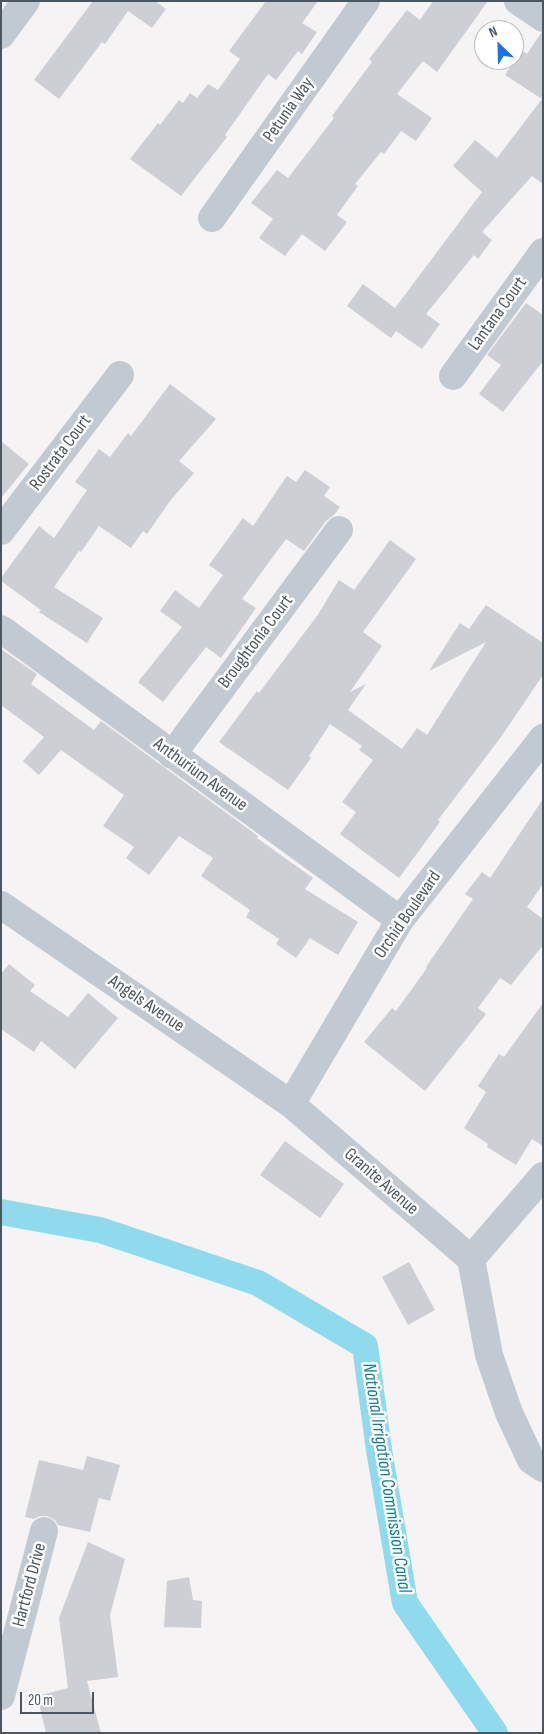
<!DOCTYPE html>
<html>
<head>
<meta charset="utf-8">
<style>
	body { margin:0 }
	#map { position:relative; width:544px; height:1734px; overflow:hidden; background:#f5f3f3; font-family:"Sofia Sans Condensed",sans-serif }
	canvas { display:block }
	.frame { position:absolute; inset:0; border:2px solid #4a5661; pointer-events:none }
	.north { position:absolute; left:474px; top:20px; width:50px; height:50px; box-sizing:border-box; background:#fff; border:1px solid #b7bbc0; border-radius:50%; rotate:336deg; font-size:14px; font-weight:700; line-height:20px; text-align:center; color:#4a5661 }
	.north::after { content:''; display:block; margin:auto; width:18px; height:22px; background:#1a73e8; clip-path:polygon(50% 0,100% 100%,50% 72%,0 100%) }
	.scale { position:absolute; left:20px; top:1692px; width:74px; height:22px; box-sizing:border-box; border:2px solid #4a5661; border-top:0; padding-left:6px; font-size:15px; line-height:18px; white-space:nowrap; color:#4a5661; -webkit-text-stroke:4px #fff; paint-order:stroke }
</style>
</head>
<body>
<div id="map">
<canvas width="544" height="1734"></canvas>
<div class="frame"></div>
<div class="north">N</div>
<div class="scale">20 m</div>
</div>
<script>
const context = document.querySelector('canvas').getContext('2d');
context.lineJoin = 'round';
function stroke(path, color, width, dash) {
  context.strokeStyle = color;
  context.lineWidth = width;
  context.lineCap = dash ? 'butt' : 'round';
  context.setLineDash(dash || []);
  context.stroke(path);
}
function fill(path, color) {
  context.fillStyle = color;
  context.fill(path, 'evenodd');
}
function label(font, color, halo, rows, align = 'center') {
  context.font = font + ' "Sofia Sans Condensed",sans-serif';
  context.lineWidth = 5;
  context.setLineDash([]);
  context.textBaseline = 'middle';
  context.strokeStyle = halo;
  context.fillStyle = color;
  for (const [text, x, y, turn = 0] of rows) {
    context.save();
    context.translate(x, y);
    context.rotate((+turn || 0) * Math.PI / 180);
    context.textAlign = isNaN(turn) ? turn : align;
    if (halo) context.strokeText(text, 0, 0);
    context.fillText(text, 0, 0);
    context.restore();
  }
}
const canal = new Path2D(`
	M1,1212l99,18 158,53 107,63 14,104 26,153 90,130`);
const building = new Path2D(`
	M93,1h62l11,8 -14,19 -24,-17 -23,33 -3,-2 -43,57 -25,-19z
	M266,1h52l-16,22 15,9 -15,22 -4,-3 -22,29 -8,-6 -43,61 2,2 -46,59 -51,-37 28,-36 2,2 19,-25 4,3 7,-10 7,5 11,-14 10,6 22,-31 -11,-8z
	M433,1h55l-51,71 -14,-11 -26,33 35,24 -16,23 -15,-10 -17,23 -3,-2 -26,32 3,2 -21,29 10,7 -22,29 -23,-17 -17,22 -26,-18 14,-19 -22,-16 26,-33 11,8 46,-60 -2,-2 40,-54 -3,-3 38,-49 13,10z
	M541,33h2v151l-11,-8 -50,56 10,8 -14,19 -4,-4 -48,59 14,10 -18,25 -26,-18 -5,7 -44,-32 16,-22 32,24 87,-116 -29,-26 22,-26 22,18 45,-59 -37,-24 16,-25 6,4z
	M526,303l17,12v46l-40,51 -24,-18 22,-29 -14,-10z
	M170,384l46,35 -37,42 15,12 -24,28 -23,33 -4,-3 -12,17 -32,-22 -18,26 -2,-1 -25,36 49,31 -16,25 -48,-31 2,-2 -40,-29v-3l38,-52 15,12 33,-48 -12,-8 24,-33 11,8 18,-24 3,3z
	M1,441l28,23 -28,34z
	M305,470l25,17 -6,9 16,11 -6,8 -8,6 -22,30 -18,-12 -44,60 14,9 -35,50 -15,-11 -43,55 -25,-20 44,-55 -22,-16 15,-21 24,18 24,-33 -14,-10 34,-47 10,8 34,-50 9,6z
	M390,540l26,19 -53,73 19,14 -32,46 16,-8 -18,26 54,39 15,-21 10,7 59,-93 -57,29 31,-48 9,6 17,-24 57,38v32l-42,62 -63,83 2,2 -41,56 -59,-44 16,-22 -14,-10 31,-42 -14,-10 3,-4 -32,-22 -21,32 2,2 -23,32 -69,-48 38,-51 2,2 58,-77 22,-36 15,10z
	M1,649l36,25 -6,10 63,46 7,-9 157,115 -1,2 56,40 -8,11 53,33 -20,33 -28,-17 -14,20 -20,-14 3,-5 -33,-22 4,-7 -49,-34 12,-18 -34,-22 -30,39 -23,-17 8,-11 -31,-21 21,-31 -63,-45 -22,25 -16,-14 21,-24 -43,-32z
	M543,799v85l-16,23 16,12v26l-32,40 -11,-7 -22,30 8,6 -61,77 -61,-49 28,-34 4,3 31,-43 -1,-1 47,-68 -8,-5 17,-22 8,6z
	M9,964l26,21 -5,6 38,26 20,-24 30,25 -43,51 -34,-28 -7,11 -33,-23v-55z
	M543,1003v143l-11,-7 -16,26 -29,-18 1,-3 -24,-16 22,-36 -8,-6 21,-32 5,3z
	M285,1141l59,43 -24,34 -60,-43z
	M409,1262l26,48 -27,15 -26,-48z
	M87,1456l33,9 -10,36 -11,-3 -9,34 -32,-7 -3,-5 -8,-4h-7l-6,3 -9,-2 14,-57 44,10z
	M88,1542l37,17 -15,56 8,62 -31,4 14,52h-55l-9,-37 31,-8 -9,-70z
	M189,1577l4,23 9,1 -1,27 -37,-1 3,-46z`);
const minor = new Path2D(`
	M518,1l25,17
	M1,35l25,-34
	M212,218l154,-217
	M453,376l90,-124
	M1,531l119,-156
	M1,629l399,291
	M172,755l167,-225
	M1,905l290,199 180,155 18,96 20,58 22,47 12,8
	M291,1104l109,-184 143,-182
	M471,1259l72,-83
	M1,1696l43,-165`);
const streetNames = [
	["Petunia Way",289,110,-55],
	["Lantana Court",498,314,-54],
	["Rostrata Court",61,453,-53],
	["Broughtonia Court",256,642,-53],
	["Anthurium Avenue",200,775,36],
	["Orchid Boulevard",408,915,-55],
	["Angels Avenue",146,1004,34],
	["Granite Avenue",381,1182,41],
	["Hartford Drive",30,1585,-75]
];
const waterNames = [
	["National Irrigation Commission Canal",386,1478,81]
];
stroke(canal, '#90daee', 26);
fill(building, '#cdcfd5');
stroke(minor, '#c1cad2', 28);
label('18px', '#4a5661', '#fff', streetNames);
label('italic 19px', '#0c7c9b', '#fff', waterNames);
</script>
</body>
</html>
